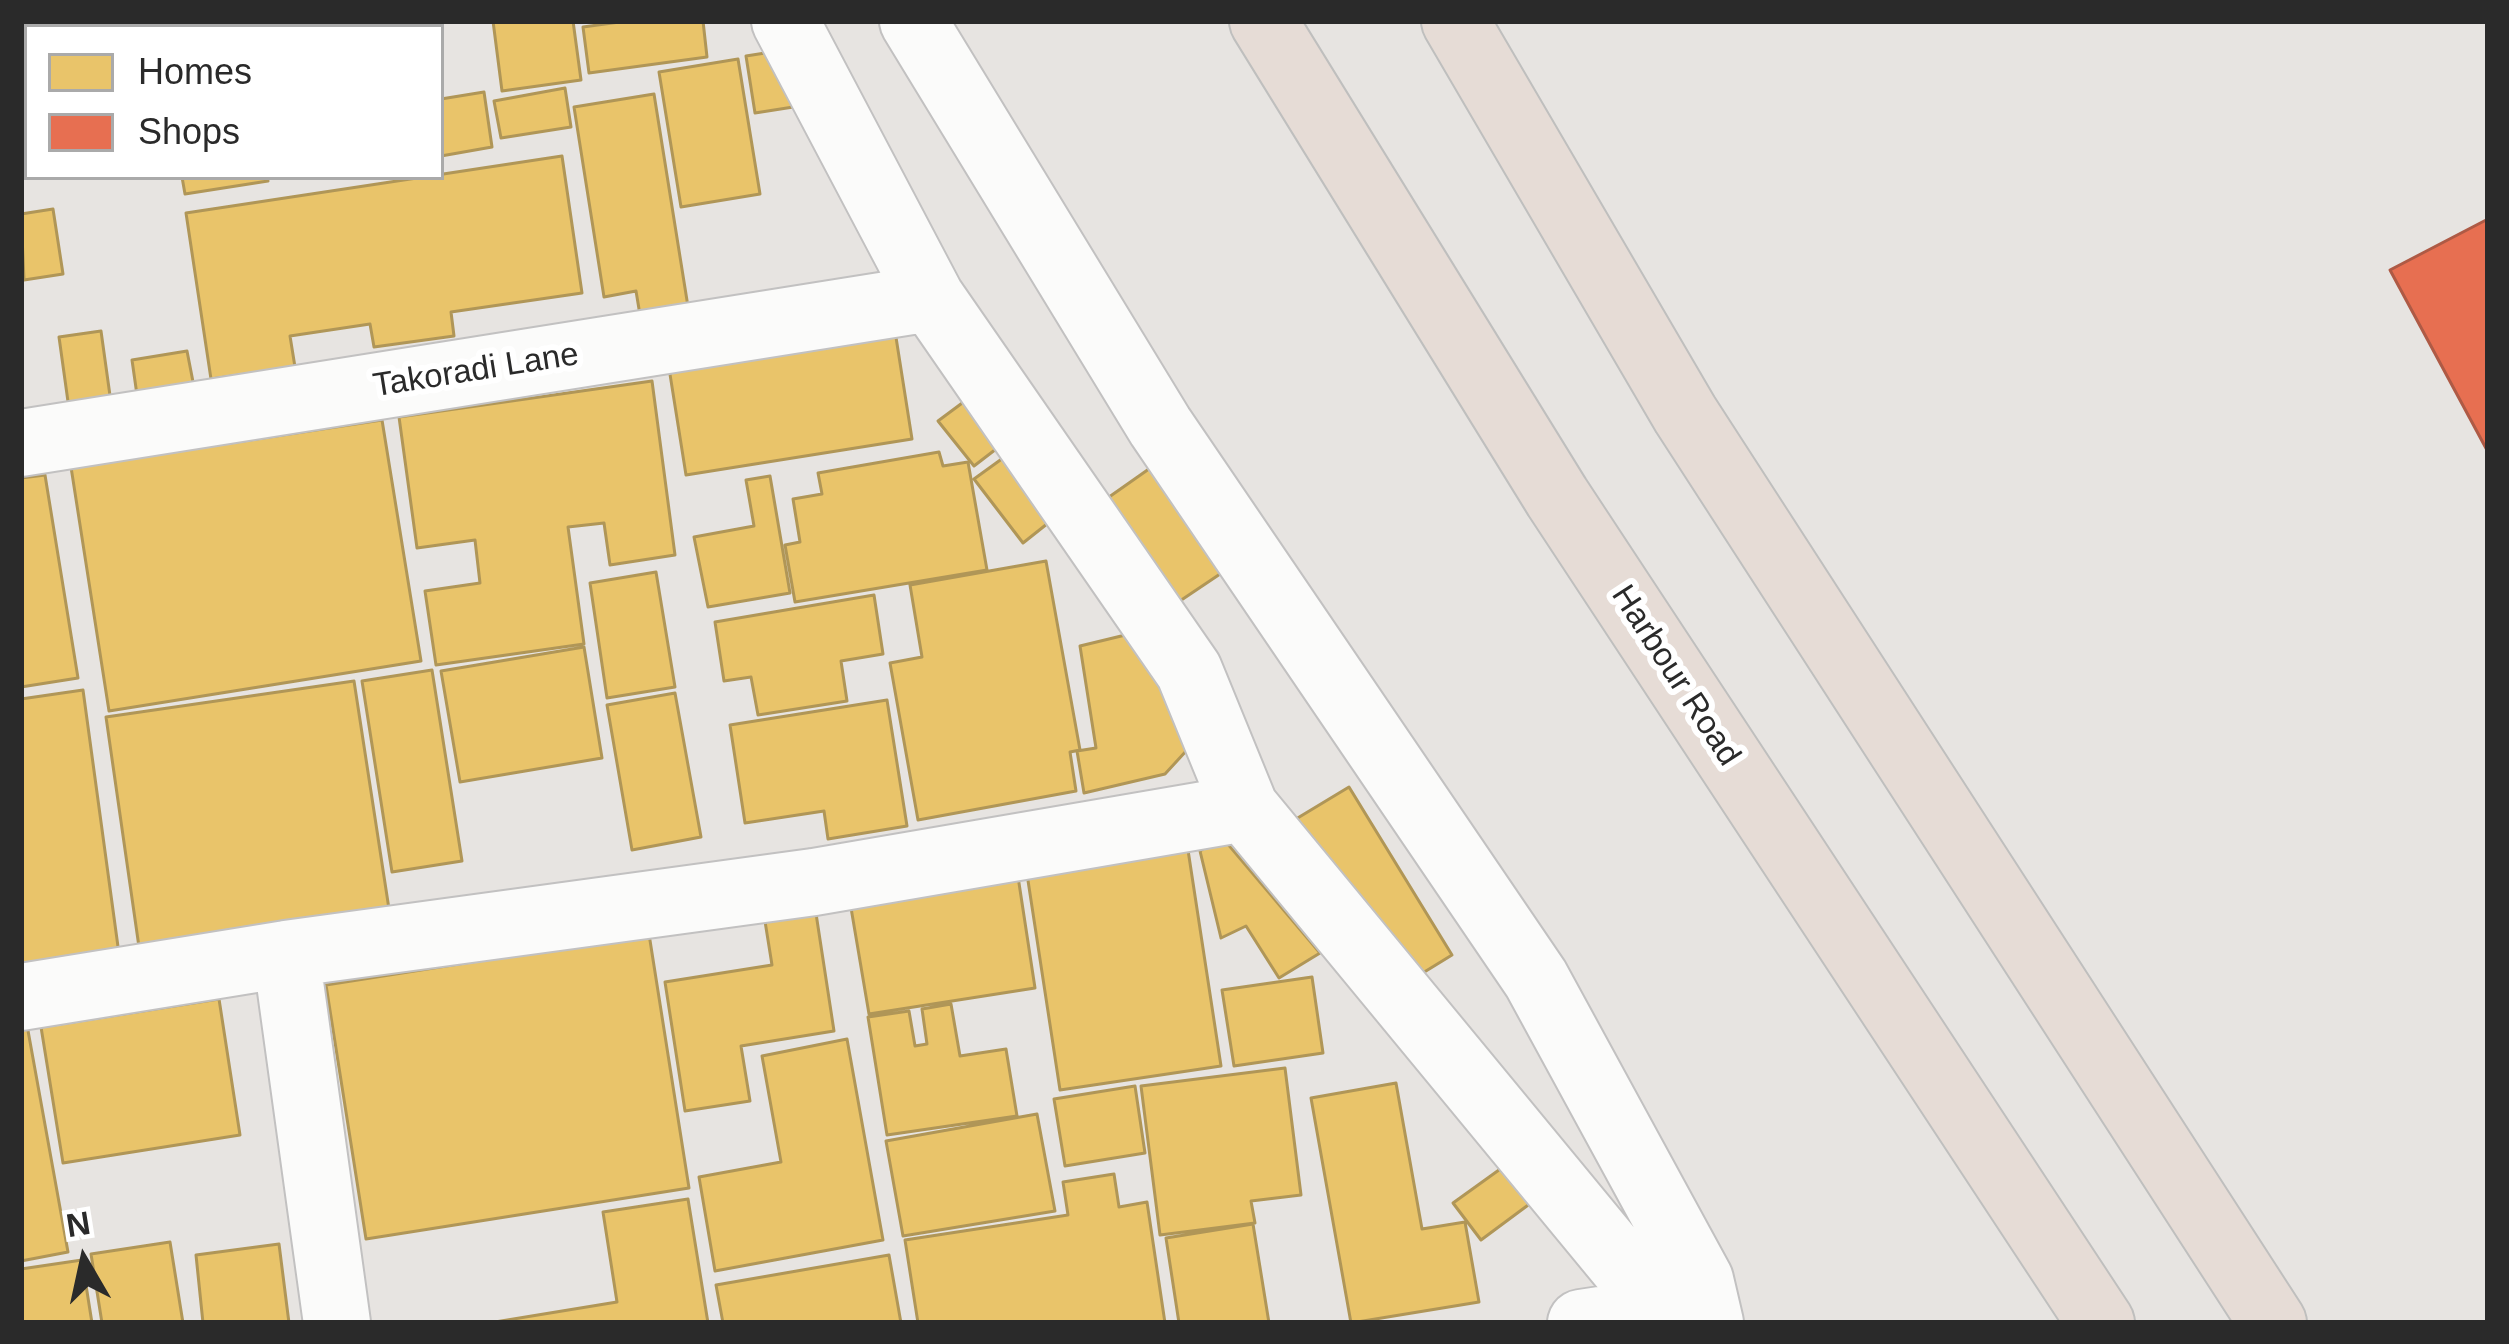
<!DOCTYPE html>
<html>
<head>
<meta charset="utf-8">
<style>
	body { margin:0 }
	#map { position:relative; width:2509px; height:1344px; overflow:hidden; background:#e7e4e1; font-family:Helvetica,sans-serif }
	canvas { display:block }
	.frame { position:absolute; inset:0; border:24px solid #2a2a2a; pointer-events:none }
	.legend { position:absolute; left:24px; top:24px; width:420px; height:156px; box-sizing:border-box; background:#fff; border:3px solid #aaa; margin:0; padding:15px 21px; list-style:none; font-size:36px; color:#2a2a2a }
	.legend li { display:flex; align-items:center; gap:24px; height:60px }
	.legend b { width:60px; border:3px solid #aaa }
	.north { position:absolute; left:24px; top:1200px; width:120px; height:120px; -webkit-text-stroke:9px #fff; paint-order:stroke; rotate:351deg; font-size:33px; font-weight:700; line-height:48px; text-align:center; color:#2a2a2a }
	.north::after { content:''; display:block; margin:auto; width:42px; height:54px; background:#2a2a2a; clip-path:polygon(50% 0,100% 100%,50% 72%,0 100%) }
</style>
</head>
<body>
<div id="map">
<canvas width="2509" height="1344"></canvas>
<div class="frame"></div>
<ul class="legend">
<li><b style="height:33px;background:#e9c46a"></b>Homes</li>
<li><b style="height:33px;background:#e76f51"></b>Shops</li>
</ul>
<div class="north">N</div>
</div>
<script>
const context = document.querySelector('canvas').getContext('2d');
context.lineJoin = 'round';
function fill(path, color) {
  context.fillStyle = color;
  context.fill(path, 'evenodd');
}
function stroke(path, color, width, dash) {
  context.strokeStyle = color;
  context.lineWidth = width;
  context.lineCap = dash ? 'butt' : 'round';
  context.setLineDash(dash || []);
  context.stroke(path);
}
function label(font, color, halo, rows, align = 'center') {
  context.font = font + ' Helvetica,sans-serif';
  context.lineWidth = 12;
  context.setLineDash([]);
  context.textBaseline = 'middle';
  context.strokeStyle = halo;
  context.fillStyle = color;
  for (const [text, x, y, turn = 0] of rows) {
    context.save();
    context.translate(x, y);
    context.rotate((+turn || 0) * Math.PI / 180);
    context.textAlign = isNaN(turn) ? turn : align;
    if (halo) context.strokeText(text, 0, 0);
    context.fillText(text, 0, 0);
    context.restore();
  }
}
const homes = new Path2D(`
	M43,21h87l1,6h-87z
	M196,21h100l1,6h-100z
	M493,21h80l8,59 -79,11z
	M627,21h76l4,36 -118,16 -6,-46z
	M797,48l9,57 -51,8 -9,-57z
	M738,59l22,135 -79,13 -22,-135z
	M565,88l6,39 -70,11 -7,-37z
	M484,92l8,55 -51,9v-57z
	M654,94l35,219 -48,8 -5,-30 -32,6 -30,-190z
	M562,156l20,137 -131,19 3,24 -80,11 -4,-23 -80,12 5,31 -84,12 -25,-166z
	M182,177h85l1,4 -83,13z
	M53,209l10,65 -39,6 -3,-66z
	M101,331l11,79 -42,6 -11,-79z
	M895,331l17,108 -226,36 -17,-107z
	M187,351l8,41 -57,10 -6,-42z
	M652,381l23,174 -65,10 -6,-42 -36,4 16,117 -148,21 -11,-74 55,-8 -5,-43 -58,8 -18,-131z
	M977,392l36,44 -39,30 -36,-45z
	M382,420l39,241 -312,50 -38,-244z
	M939,452l4,14 25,-4 19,108 -192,32 -10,-57 15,-3 -7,-43 29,-5 -4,-21z
	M1010,453l47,63 -34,27 -49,-64z
	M1156,464l73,104 -64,43 -73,-102z
	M45,475l33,203 -57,9v-209z
	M770,476l20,117 -82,14 -14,-70 60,-11 -8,-46z
	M1046,561l34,189 -10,2 6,39 -158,29 -28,-157 32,-6 -12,-72z
	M656,572l19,115 -68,11 -17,-115z
	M874,595l9,59 -42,7 6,40 -89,14 -7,-38 -27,4 -9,-59z
	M1146,630l41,120 -22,24 -81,19 -7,-42 19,-3 -16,-102z
	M584,647l18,111 -142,24 -19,-111z
	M432,670l30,191 -70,11 -30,-191z
	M354,681l35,228 -250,38 -33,-230z
	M83,690l36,264 -98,14v-269z
	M675,693l26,144 -69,13 -25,-145z
	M887,700l20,126 -79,13 -4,-28 -79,12 -15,-98z
	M1349,787l103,168 -57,35 -104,-168z
	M1221,836l99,117 -41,25 -33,-52 -25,12 -21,-87z
	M1188,850l33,216 -161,24 -33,-216z
	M1017,870l18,118 -166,26 -20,-118z
	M815,907l19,124 -93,15 9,55 -65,10 -20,-129 107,-17 -8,-50z
	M649,934l40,254 -323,51 -40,-254z
	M1312,977l11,76 -89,13 -12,-76z
	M219,999l21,136 -177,28 -22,-136z
	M951,1004l9,52 46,-7 11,67 -130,19 -19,-118 41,-6 6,35 12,-2 -5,-35z
	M21,1014h4l43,238 -47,9z
	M847,1039l36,201 -168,31 -16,-94 82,-15 -19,-106z
	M1285,1068l16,127 -50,6 4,22 -95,12 -19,-149z
	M1396,1083l26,146 43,-7 14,80 -128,21 -40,-225z
	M1135,1086l10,67 -80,13 -11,-67z
	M1037,1114l18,97 -152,25 -17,-95z
	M1517,1157l26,37 -62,46 -28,-37z
	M1114,1174l5,33 28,-5 18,121h-247l-13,-83 163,-25 -5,-33z
	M688,1199l20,124h-219l128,-21 -14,-90z
	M1253,1224l16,99h-90l-13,-85z
	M170,1242l13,81h-81l-11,-69z
	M279,1244l10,79h-86l-7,-68z
	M889,1255l12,68h-178l-7,-38z
	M82,1260l10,63h-71v-54z`);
const shops = new Path2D(`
	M2488,219v233l-98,-182z`);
const street = new Path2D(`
	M913,21l247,405 376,553 164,301 10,43
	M21,443l910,-145
	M1245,808l415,503 4,12
	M286,954l51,369
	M21,997l265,-43 528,-72 431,-74 -56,-137 -258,-373 -146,-277
	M1581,1323l79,-12`);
const highway = new Path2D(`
	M1263,21l294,476 544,826
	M1455,21l230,393 588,909`);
const streetNames = [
	["Takoradi Lane",476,371,-9],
	["Harbour Road",1675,676,57]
];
fill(homes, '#e9c46a');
stroke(homes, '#b09657', 3);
fill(shops, '#e76f51');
stroke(shops, '#ae5a45', 3);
stroke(street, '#c2c1c1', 70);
stroke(highway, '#bfbfbe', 70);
stroke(street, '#fbfbfa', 66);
stroke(highway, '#e6dcd6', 66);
label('33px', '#2a2a2a', '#fff', streetNames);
</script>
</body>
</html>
